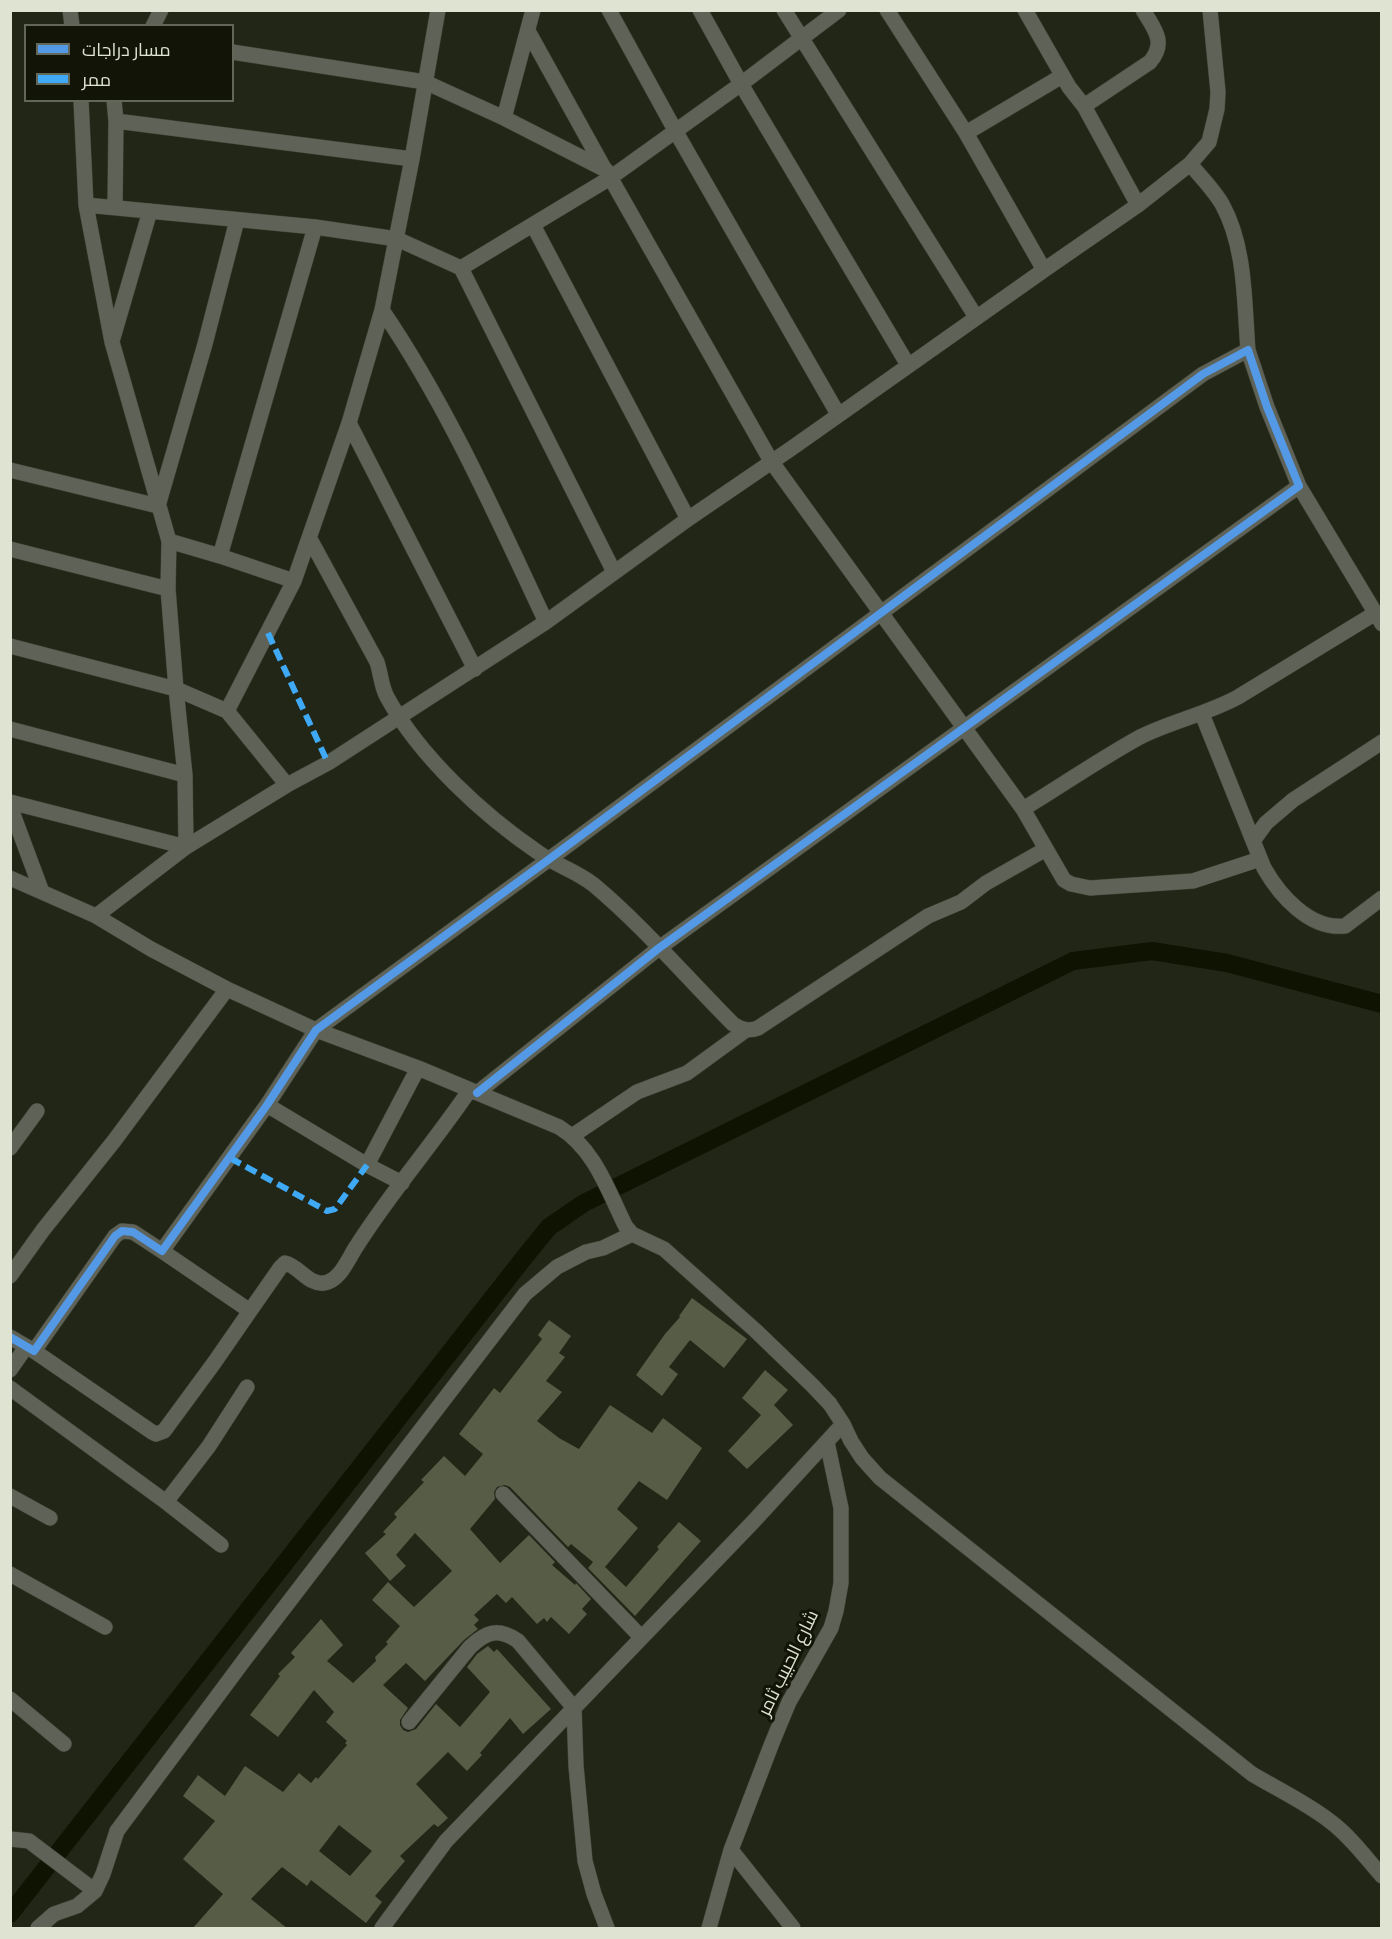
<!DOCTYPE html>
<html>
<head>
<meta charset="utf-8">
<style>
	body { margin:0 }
	#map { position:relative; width:1392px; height:1939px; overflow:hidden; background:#222616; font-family:Barlow,Cairo,sans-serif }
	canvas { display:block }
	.frame { position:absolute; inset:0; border:12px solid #dfe4d2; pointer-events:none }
	.legend { position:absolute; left:24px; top:24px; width:210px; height:78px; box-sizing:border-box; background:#111407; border:2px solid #636758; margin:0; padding:8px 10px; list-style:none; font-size:18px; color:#dfe4d2 }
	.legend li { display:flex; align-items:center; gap:12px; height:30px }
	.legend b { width:30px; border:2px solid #636758 }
</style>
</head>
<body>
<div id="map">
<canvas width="1392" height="1939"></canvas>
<div class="frame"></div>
<ul class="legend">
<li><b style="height:8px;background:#5399e6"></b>مسار دراجات</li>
<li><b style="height:8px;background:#3fa9f5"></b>ممر</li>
</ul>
</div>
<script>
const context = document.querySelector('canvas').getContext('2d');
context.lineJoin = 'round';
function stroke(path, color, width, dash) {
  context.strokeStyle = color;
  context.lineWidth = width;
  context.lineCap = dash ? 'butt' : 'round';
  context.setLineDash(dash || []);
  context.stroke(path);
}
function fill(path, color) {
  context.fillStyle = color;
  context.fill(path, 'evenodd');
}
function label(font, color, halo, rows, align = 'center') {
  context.font = font + ' Barlow,Cairo,sans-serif';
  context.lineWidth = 6;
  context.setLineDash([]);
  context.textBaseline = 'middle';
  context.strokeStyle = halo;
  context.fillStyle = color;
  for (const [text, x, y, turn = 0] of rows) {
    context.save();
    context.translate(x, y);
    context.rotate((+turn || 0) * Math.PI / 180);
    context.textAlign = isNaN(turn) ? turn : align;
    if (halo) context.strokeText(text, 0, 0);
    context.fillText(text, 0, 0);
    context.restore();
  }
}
const canal = new Path2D(`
	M10,1914l513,-655 26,-32 35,-24 489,-242 79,-10 75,12 155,41`);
const building = new Path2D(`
	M692,1298l55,41 -23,29 -34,-28 -21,27 9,7 -16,22 -26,-21 29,-41 15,-17 -1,-1z
	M549,1320l22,16 -12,17 6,4 -19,24 16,11 -25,29 22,17 20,11 31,-44 42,28 11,-15 39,30 -35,52 -28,-19 -22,28 21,19 -33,39 21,20 33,-38 -2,-2 22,-25 22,19 -66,75 -47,-48 5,-6 -22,-18 -3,3 -58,-60 -5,-2 -8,2 -3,5 1,7 -25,30 30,34 29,-28 26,27 -3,3 23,20 1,-2 15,16 -9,10 5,5 -18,20 -18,-17 -4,5 -3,-4 -7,6 -25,-27 -6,6 -9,-9 -23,21 5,5 -5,5 4,4 -14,11 -39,41 -19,-18 -23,22 25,23 -8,12v5l3,5 5,2 8,-3 20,-25 24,23 30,-35 -23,-25 10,-13 11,-8 6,6 3,-3 54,60 -28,25 -13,-16 -30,35 2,2 -15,16 -19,-19 -32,32 32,34 -10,9 -4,-3 -34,32 5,5 -30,35 7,6 -16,21 -55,-43 -4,6 -25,-19 -31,32 37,30h-96l31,-35 -40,-35 32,-38 -32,-25 15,-21 27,21 20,-30 38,26 16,-19 12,10 5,-6 2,2 29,-34 -2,-2 2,-2 -21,-19 8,-10 -20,-22 -36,47 -28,-22 30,-39 -2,-2 17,-17 -4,-4 30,-34 22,26 -16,16 26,22 23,-22 -1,-4 13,-13 -2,-2 14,-16 -28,-26 16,-18 26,25 38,-36 -37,-38 -19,22 10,11 -16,15 -25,-28 21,-19 -3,-2 14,-15 -3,-3 30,-32 -3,-2 23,-24 21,20 18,-22 -24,-20 35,-46 6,5 42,-54 -4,-4zM339,1825l33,26 -22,25 -31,-25z
	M765,1370l23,20 -14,15 19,20 -46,44 -19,-18 33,-36 -19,-17z`);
const minor = new Path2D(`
	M70,10l2,16
	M609,10l67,122 162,282
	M700,10l41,74 167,281
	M784,10l192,307
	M1025,10l44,77 15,19
	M153,26l8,-16
	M528,31l77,139
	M232,52l193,30 79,36 102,52 165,291 252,348 41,71 7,4 19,4 103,-7 67,-22
	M81,100l5,105
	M114,100l2,21 -1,86
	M504,118l29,-108
	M116,121l296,38
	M966,133l96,-57
	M1190,164c11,13 24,26 32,40 24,43 22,98 26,146
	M1138,205l-54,-99 66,-44c17,-20 4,-33 -7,-52
	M533,225l155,294
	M1044,270l94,-65 52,-41 19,-22 8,-33 1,-17 -8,-82
	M382,310c66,97 114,206 164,312
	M113,338l37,-127
	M349,423l126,246
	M10,470l148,36 47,-162 32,-124
	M1299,486l83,138
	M310,539l67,123c4,12 4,24 10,35 33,60 96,118 152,156 18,13 36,17 55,32 50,42 93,93 139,139 8,5 15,8 25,4l170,-112 33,-14 25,-19 60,-34
	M169,541l51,15
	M10,549l158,40
	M614,572l-153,-304 149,-90 131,-94 98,-74
	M294,581l-74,-25 95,-329
	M10,646l166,43 9,86 1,72
	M227,711l67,-130 55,-158 33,-113 30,-151 26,-149
	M1202,714l62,154c16,28 46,62 81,58l37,-28
	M10,729l175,46
	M287,785l-60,-74 -51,-22 -8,-100 1,-48 -57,-199 -26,-137 229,22 82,12 64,29
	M10,802l176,45
	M10,806l32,86
	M1023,809c38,-23 77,-50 117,-72 32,-16 67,-23 98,-40l136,-83
	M1253,841l13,-18 27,-23 89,-58
	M10,878l86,38 55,33 76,40 89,41 102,38 141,59c36,22 49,64 67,100l6,7 32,15 92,82 56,54 18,19 13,20 8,17 11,17 18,20 372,296c27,16 55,29 79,48 20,15 35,36 51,54
	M96,916l90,-69 101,-62 41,-22 218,-141 142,-103 104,-71 252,-178 -78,-137 -79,-123
	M267,1105l100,60 35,18
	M572,1136l65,-44 50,-19 59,-43
	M10,1148l27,-37
	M367,1165l51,-97
	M10,1276l33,-46 71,-89 113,-152
	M250,1311l30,-43 5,-5c14,3 23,22 39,20 16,-2 24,-24 32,-36 34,-54 77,-103 113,-156
	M10,1337l24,14 81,-115 7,-5 11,1 29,19 105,-146 49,-75 232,-170 655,-486 45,-24 19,57 32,79 -640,462 -182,145
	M34,1351l118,81 4,2 8,-3 50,-68 36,-52 -88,-60
	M10,1370l16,-23
	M10,1388l156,114 43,-56 38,-59
	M503,1494l138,143
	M10,1496l40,22
	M166,1502l55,43
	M10,1574l95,53
	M10,1699l54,45
	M409,1722l61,-75c16,-15 28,-20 48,-6l56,67 2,58 9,95 9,33 13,34
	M10,1839l19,2 66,50
	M731,1850l62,78
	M38,1928l16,-14 23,-8 18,-15 8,-17 14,-43 128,-172 280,-365 32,-27 29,-15 17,-4 29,-14
	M382,1928l64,-87 307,-319 90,-98
	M709,1928l22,-78 41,-107 17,-41 42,-74 5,-17 5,-28v-75l-14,-66`);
const quiet = new Path2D(`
	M268,633l60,130
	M230,1158l97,53 8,-2 32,-44`);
const cycleway = new Path2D(`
	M10,1337l24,14 81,-115 7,-5 11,1 29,19 105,-146 49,-75 232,-170 655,-486 45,-24 19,57 32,79 -640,462 -182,145`);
const streetNames = [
	["شارع الحبيب ثامر",788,1663,-64]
];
stroke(canal, '#0e1302', 18);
fill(building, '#575c46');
stroke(minor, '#3e4235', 16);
stroke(minor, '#5f6257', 15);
stroke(quiet, '#3fa9f5', 6, [12, 6]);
stroke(cycleway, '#5399e6', 8);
label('18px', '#dfe4d2', '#111407', streetNames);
</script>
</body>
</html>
